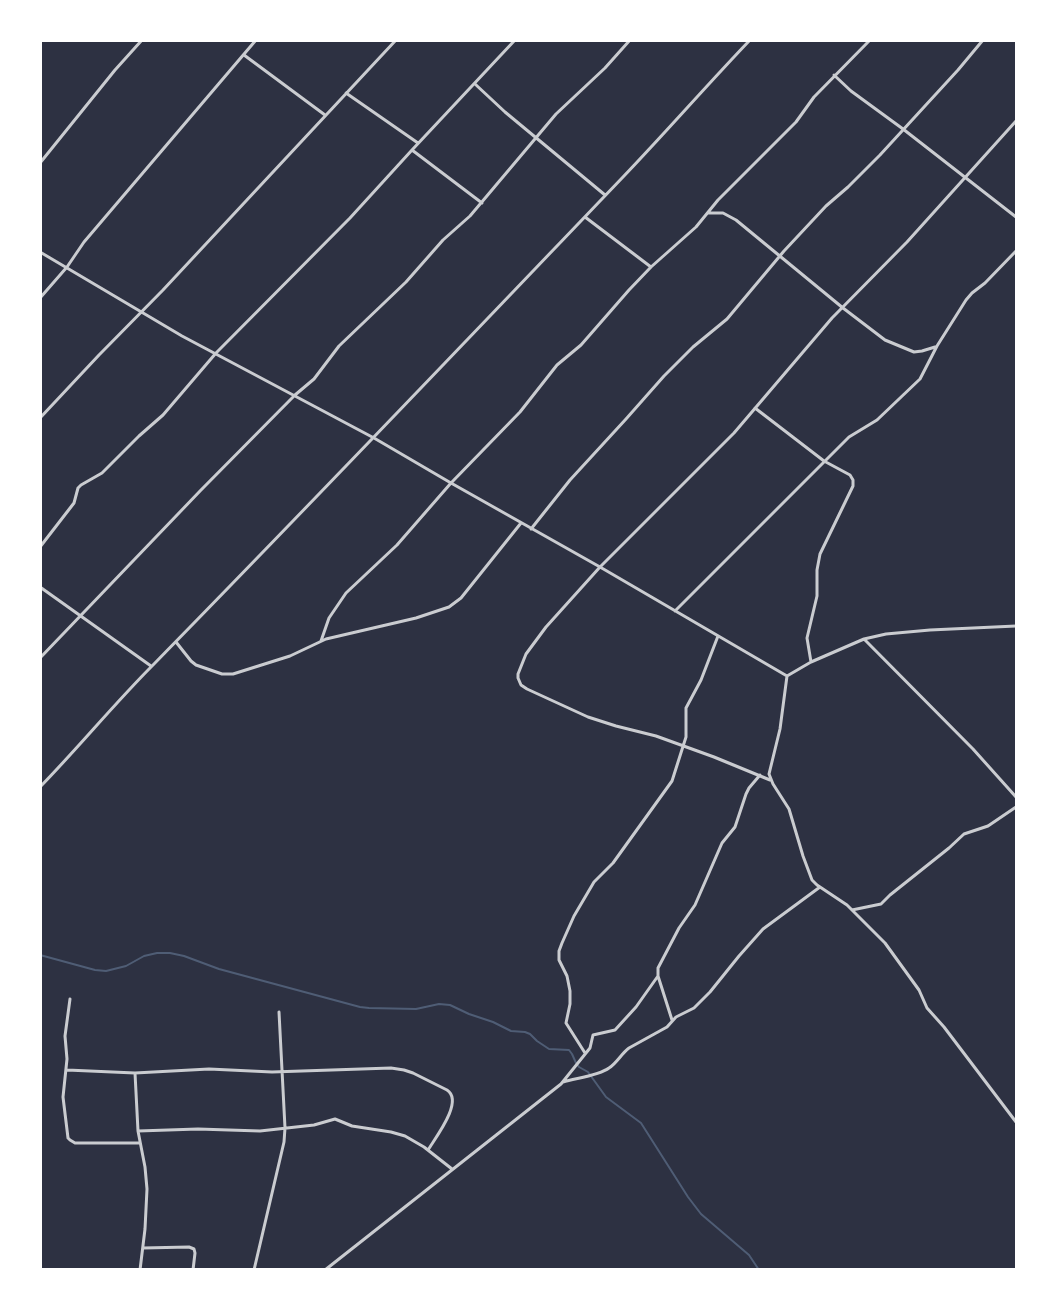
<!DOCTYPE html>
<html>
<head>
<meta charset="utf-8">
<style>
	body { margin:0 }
	#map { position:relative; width:1057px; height:1310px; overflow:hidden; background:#2d3142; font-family:"DM Sans",sans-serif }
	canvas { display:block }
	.frame { position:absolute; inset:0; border:42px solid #fff; pointer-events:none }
</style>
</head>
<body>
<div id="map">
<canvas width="1057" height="1310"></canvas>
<div class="frame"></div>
</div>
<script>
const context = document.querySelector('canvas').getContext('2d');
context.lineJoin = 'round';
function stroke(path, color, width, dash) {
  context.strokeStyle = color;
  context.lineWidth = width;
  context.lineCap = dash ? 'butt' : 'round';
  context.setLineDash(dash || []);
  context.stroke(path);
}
const stream = new Path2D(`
	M40,955l55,15 11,1 20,-5 18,-10 13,-3h13l14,3 35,13 141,38 9,1 47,1 23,-5 11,1 19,9 24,8 18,9 14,1 5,2 7,7 12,8 20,1 3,4 4,9 3,4 9,5 18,25 35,26 47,74 13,17 48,41 10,15`);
const minor = new Path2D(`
	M244,55l81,60
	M834,75l17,16 52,38 113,88
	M475,84l30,28 100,83
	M346,93l72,50
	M412,150l70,53
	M40,163l75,-93 27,-30
	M708,213h15l13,7 107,88 42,32 29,12 8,-1 13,-4
	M585,217l66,50
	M40,252l142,84 192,102 77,45 149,84 187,109
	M40,298l27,-31 17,-25 172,-202
	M755,408l69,53 26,14 3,5v6l-33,68 -3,16v26l-10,42 4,24
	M40,418l59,-63 64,-65 233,-250
	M531,529l39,-49 56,-61 38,-43 29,-29 34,-28 57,-68 42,-45 22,-19 32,-32 78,-85 25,-30
	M40,547l34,-44 4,-15 3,-3 21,-12 37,-37 24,-21 53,-62 134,-135 62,-68 103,-110
	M40,587l111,79
	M675,611l174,-174 28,-17 43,-41 17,-33 29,-46 6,-7 13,-10 31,-32
	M864,639l109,110 43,48
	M321,641l8,-23 17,-25 51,-48 54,-62 69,-71 37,-47 24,-20 48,-55 22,-23 45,-40 22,-27 78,-78 18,-25 56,-57
	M176,642l15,19 5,4 26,9h11l57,-18 36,-17 90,-21 33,-11 12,-9 60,-75
	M40,658l161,-168 94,-95 19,-16 25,-33 67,-64 37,-42 27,-24 86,-102 49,-46 25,-28
	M787,676l-7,53 -11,45 4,10 16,25 14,47 9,24 5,5 30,20 38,38 34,47 8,18 17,19 72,95
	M787,676l24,-14 53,-23 22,-5 44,-4 86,-4
	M770,780l-56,-23 -58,-21 -40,-10 -28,-9 -61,-28 -6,-4 -3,-7v-4l8,-20 20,-27 54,-60 134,-134 98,-115 75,-76 109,-121
	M40,787c39,-40 74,-83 113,-122 158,-161 314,-325 470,-488 43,-45 84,-92 127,-137
	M852,910l29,-6 9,-9 59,-47 15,-14 24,-8 28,-19
	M70,999l-5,37 2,23 -4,38 5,41 2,2 5,3h64
	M672,1020l-14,-44v-8l21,-40 16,-23 27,-62 13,-16 11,-33 3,-6 11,-13
	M585,1053l-19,-30 4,-19v-13l-3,-15 -8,-16v-9l3,-8 12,-27 20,-34 19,-19 59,-82 14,-44v-29l15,-28 17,-44
	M67,1070l68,3 74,-4 63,3 119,-4 13,2 9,3 34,17c17,11 -11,47 -19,60
	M135,1073l3,58 7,36 2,22 -2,40 -5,41
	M563,1082c13,-4 35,-6 46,-14 8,-5 12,-14 20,-20l38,-21 9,-10 18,-9 16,-16 29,-36 24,-27 57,-42
	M138,1131l60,-2 62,2 54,-6 21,-6 17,7 39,6 14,4 19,11 28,22
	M143,1248l46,-1 5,2 1,4 -2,17
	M254,1270l30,-128 1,-14 -6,-116
	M325,1270l236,-186 29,-36 3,-13 22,-5 21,-23 22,-31`);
stroke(stream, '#4f5d75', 2);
stroke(minor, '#caccd0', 3);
</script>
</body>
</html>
